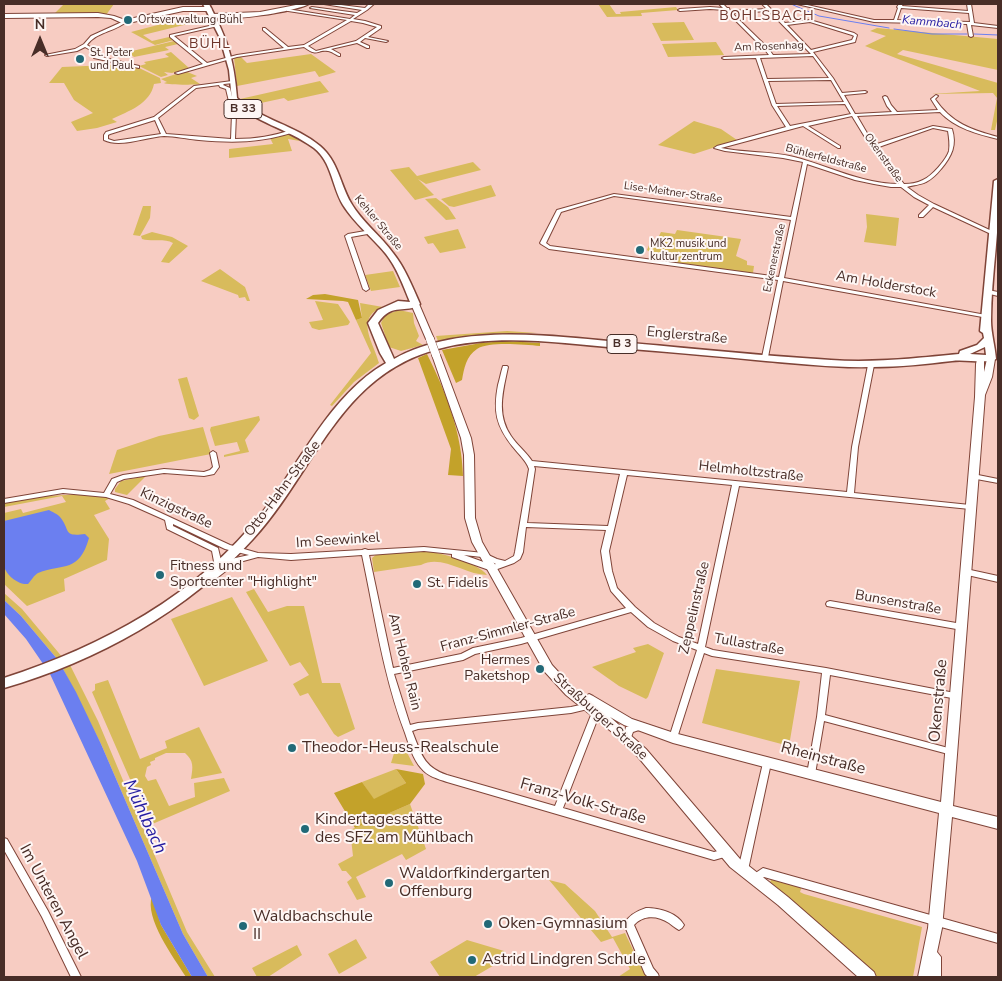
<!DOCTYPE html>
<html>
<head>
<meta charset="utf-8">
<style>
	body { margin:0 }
	#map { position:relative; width:1002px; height:981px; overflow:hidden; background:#f7ccc2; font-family:"Nunito Sans",sans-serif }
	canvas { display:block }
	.frame { position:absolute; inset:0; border:5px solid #482d27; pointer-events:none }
	.north { position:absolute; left:15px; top:15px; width:50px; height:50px; -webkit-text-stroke:4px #fef6f4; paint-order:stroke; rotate:0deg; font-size:14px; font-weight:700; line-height:20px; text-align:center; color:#482d27 }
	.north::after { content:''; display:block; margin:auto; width:18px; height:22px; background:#482d27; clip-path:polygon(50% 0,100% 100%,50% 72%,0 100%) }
</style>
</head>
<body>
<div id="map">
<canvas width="1002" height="981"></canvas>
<div class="frame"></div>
<div class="north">N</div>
</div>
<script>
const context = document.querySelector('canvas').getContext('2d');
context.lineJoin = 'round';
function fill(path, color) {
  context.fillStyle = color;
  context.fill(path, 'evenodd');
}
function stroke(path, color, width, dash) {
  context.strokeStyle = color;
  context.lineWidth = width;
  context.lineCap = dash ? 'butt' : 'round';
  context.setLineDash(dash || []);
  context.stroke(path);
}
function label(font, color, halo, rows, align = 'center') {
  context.font = font + ' "Nunito Sans",sans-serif';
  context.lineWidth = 4;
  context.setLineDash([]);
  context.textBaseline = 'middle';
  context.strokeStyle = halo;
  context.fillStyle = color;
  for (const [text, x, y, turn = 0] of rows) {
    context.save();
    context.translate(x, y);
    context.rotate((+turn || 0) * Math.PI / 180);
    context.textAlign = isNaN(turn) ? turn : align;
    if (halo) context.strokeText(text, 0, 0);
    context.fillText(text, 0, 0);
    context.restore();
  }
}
const green = new Path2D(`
	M64,4h83h-33l-8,11 -52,-1z
	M598,4h11l7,10h5l-1,-2 56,-5 2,3 -37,3 1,3 -35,1z
	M173,21l6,4 13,-2 -49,12 9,6 17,-4 5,3 -19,5 -24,-13z
	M684,22l10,18 -33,1 -9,-18z
	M877,28l121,11v31l-95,-20 -6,4 101,29v34l-3,13h-4l6,-32 -4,-5 -63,1 50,-3 -115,-45 21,-10 -16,-5z
	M174,41l4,3 -13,3 4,3 -35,7 -6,-5z
	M716,42l8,13 -56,2 -6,-13z
	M171,52l18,16 -17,5 -8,-1 4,3 -7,2 -22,-11 7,-2 -2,-2 25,-5 -4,-3z
	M311,54l25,18 -17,5 -4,-6 -78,15 -3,-28 6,-2 7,7z
	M110,65l19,4 8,-2 23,11 1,5 -7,1c-4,20 -25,27 -42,35l5,3 -20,6 -20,3 -6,-9 22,-9 -19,-13 -10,-17h-15l13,-16z
	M185,71l12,5 -6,2 9,6c-4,1 -33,1 -36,-1l3,-1 -6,-3z
	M320,81l9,11 -41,9 -4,-3 -37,8 -7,-7z
	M694,121l27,8 16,11 -43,14 -36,-9z
	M289,134l11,7 -12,-2 4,12 -63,7v-9l44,-5 -3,-6z
	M473,162l8,8 -55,14 -8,-5 16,16 -19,5 -25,-30 19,-3 8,9z
	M491,185l5,11 -42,11 -5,-1 -8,-7z
	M436,198l12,9 8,12 -10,1 -21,-21z
	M143,206h8l-1,12 -10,18 -7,-1z
	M866,214l33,4 -3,28 -32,-4 3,-15z
	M458,229l8,19 -26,5 -7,-10 -5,1 -4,-7z
	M677,230l64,9 -5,17 11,5v4l7,1 -1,7 -104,-14 2,-6 -4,-3 4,-10h6l4,-8 14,2z
	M152,232l20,5 16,9 -19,17 -8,-1 12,-19c-8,-5 -21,-1 -31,-4l-1,-3z
	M220,269l25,18 5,14h-3l-2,-4 -6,1 -1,-3 -37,-14z
	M393,271l7,16 -29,4 -6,-16z
	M315,301l23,3 12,18 -2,3 -29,5 -7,-2 -3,-6 14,-2z
	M360,303l23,4c-29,11 -9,36 -4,56l-25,19 -22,24 -2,-1 41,-52 -15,-33 6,-2z
	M399,310l14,3 1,10 5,13 -3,5 7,4 -22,6 -12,-4 -8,-24 4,-8z
	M507,331l30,2 -49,1 -50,7 -2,-5z
	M187,377l12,39 -5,4 -5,-2 -11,-39z
	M259,416l1,4 -15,20 4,12 -25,5v-2l16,-4 -3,-9 -22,4 -5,-16 1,-3z
	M203,427l8,27 -102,20 8,-24 42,-14z
	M146,476l-19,19 -12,-3v-3l6,-8z
	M83,494l27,4 -5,3 5,8 -16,6 15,24 -2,21 -43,19 1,12 -38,15 -23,-22v-71l17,-4 2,4 43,-11 -4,-6 -58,11v-5l27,-5z
	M425,551c16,2 52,11 62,24 -22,0 -45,-21 -66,-10l-47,7 -2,-14 5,-4z
	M254,589l14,23 19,-6h17l18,77h18l15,46 -17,8 -4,-3 -26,-41 -8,3 -7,-12 16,-9 -9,-13 -10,4 -44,-74z
	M4,593l18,16 41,49 -5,2 -37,-44 -17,-16z
	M232,597l36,64 -64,25 -33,-67z
	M648,644l16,9 -16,44 -2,2 -27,-13 -27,-19 44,-15 -3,-4z
	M70,665l28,56 89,211 28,45h-7l-25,-43 -82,-190 -38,-75z
	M716,669l84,12 -11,65 -87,-23z
	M108,680l32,79 27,-11 -2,-7 34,-14 23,46 -31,6c2,-12 3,-18 -6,-26h-19l-11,5v2l-5,2 1,3 -4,2 -2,9 3,5 8,-2 13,27 26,-9 -1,-14 30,-5 6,13 -80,34 -58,-133 3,-2v-6z
	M402,743l12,23 -23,-3 6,-19z
	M396,769l10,14 -32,17 -12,-18z
	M410,804l16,45 -20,11 -4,-6 -46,23 10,20 -9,3 -10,-18 5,-4 -6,-7h-4l-4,-7 15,-8 -3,-26z
	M772,878l30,8 -2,6 4,2 118,33 -9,50h-37l-107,-93z
	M549,880l16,4 30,27 17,26 13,-4 18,38 7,6h-32l12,-8 -17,-31 -12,4z
	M356,939l11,19 -28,16 -11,-20z
	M467,940l37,11 4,6 -34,20h-34l-10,-15z
	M297,945l5,10 -34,22h-11l-5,-9z`);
const forest = new Path2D(`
	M325,294l33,6 4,18 -6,2 -8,-18 -5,-1 -37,-2 7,-4z
	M505,341l35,2v3c-16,-1 -50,-5 -63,3 -11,7 -13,20 -15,31l-6,3 -14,-33 39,-7z
	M427,354c19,38 35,79 36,122l-15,-1 3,-26 -33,-91z
	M396,769l27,5 2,10 -15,20 -55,24 -21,-35 28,-11 12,17 32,-16z
	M152,896l9,29 31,52h-6c-12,-19 -42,-59 -34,-81z`);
const water = new Path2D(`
	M49,510c3,2 9,4 11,7 11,13 2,20 25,17l4,4c-10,35 -25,25 -51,35 -4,2 -7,8 -10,11 -10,1 -22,-9 -24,-18 -3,-11 0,-33 0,-45z
	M4,600l17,16 37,44 18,32 25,52 82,190 25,43h-16l-31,-52 -24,-64 -87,-187 -24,-35 -22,-25z`);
const stream = new Path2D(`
	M791,4l28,12 70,12
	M894,29l38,5h35
	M974,34l24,1`);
const street = new Path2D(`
	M324,4h9l32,4 3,-3 -1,-1h7l-7,6 -14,9 12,2 16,5v2l-13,9 20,4 -2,1 -21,-4 -5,4 9,4v2h-2l-10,-5 -26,6 9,5v2h-1c-3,-1 -8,-5 -11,-5 -12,-2 -9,7 -24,-4l-67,10 -59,17 -3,-1 28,-9 -33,-27v-2l48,-11v2l-44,10 33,27 30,-8 47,-7 -21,-18v-2h2l23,19 16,-2 43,-25 -59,-9h-1v-2l63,10 5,-4 -45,-7 2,-1 45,6 5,-3zM351,21l12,2 14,4 -21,14 -40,10 -8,-5z
	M719,4h4l4,4h2l1,3 37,-2 -5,-5h4l5,5h2v2l12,12 25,-3 44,13 3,2 -2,7 -42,10 20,26 9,15 23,-2 2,1 -2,1 -21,2 11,19 37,-2 -5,-6 -4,-9 2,-1 2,1 4,8 6,7 41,-2 -7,-11 5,-4 2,1 -3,3c16,24 37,31 63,38v2c-21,-5 -43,-11 -58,-27l-83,4 17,29 59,-19 19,3c5,16 0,27 -11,40 -4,5 -9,10 -15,13 -5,3 -13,3 -19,5l11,8 16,9 62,29 -3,2 -2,-1 -58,-27 -10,10h-4v-2l10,-10 -15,-8 -13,-10h-10l-17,-3 -19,-4 -48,-16 -23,114 202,37 2,1v2l-205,-37 -15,76 -3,2 -3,-2 16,-77 -229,-31 -8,-5 -1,-1 17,-33 57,-16 177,23 12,-55 -20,-4 -58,-7 -11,-3 3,-2 69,-19 -14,-22 -16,-47 -32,1 -2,-1 2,-1 45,-2 -4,-5 -40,-40 -15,-1 -30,2 -2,-1 2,-1 30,-2 13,1zM769,11l42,43 -38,1 -5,-7 -36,-35zM810,22l42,13 2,1 -2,4 -41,10 -24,-25zM813,56l16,22 -62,1 -7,-21zM831,80l13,22 -68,2 -8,-23zM845,104l6,10 -61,12 -13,-20zM852,116l19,31 28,37c-37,0 -70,-18 -105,-27 -24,-6 -49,-4 -73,-9l82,-22 35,22h2v-2l-32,-20zM933,128l15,3c1,6 2,13 1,20 -3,9 -17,25 -26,29 -6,3 -13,4 -19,4l-28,-36zM614,196l177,24 -12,57 -229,-31 -4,-3 15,-31z
	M797,4h6l71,16h20l4,-12 -1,-1 2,-3h4l-1,2 66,5 -1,-7h4l3,19 24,3v2l-27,-3 2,11 -2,1 -2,-1 -2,-12 -93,-2zM901,8l68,5 1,9 -73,-2z
	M124,21l2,1c-12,10 -30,10 -39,23l10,6v5l42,10v2l-45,-10v-6l-9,-5 -8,4 -30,5 -2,-1 30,-6 9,-5 7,-8z
	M232,81l2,1 -1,1 -9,1 -1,1 7,3 6,26 -1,25c22,0 37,-3 57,-9l2,1v1c-33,11 -62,11 -95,8 -12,-1 -24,-4 -35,-4 -18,1 -44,12 -60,4v-5l2,-3 48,-15 40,-31zM219,85l1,2 6,2 6,25 -1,25 -65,-5 -8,-16 38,-30zM155,120l6,14 -47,7 -6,-2v-4l2,-1z
	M371,230l3,2 -1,1 -22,4 18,52 -3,2 -3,-2 -18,-53 3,-2z
	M988,290l10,2v4l-12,-3v-2z
	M871,363l3,2 -16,82 -4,46 116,12 3,2 -3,2 -231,-23 -34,161 8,3 113,18 134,26 1,2 -1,2 -3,1 -127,-24 -5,40 127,34 3,1 1,2 -1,2 -3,1 -128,-34 -9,53 -1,3 -3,1 -3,-1 -1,-3 10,-57 5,-44 -110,-17 -8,-3 -27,85 -1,2 -3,1 -3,-1 -1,-2 28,-88 -24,-9 -25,-14 -17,-15 -110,32 -46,10 -12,6 -69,14 16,51 8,-2 153,-16 18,-4 3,1 1,2 -1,2 -21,5 -153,16 -6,2c9,22 11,36 35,44l108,31 38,-96 1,-2 3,-1 3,1 1,2 -38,98 151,44 11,-3 3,1 2,3 -2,3 -14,4 -267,-78c-9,-3 -20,-6 -26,-14 -8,-9 -12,-23 -16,-35 -22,-58 -30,-117 -43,-178l-71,5 -33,-3 -22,6 -23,18h-6l-1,-2 1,-2 24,-18 18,-4 -24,-6 -52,-25v2l45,22 4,17 -1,2h-6l-3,-16 -45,-22 -2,-9 -36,-16 -23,-7 -43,-4 -59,10v-4l59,-10 41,4 8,-14 11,-4 41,-6 40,3 6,-2 3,-3 -3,-14 3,-2 3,2 3,14 -5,7 -10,2 -40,-3 -40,6 -7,3 -7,12 23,6 97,45 28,8 33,1 71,-4 3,-1 3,1 56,-3 60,6 13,6 8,2 9,-5 1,-4 14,-83c-3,-9 -10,-14 -16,-22 -17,-21 -20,-36 -15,-62 2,-7 3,-13 5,-19h4l1,1c-5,24 -12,47 3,69 6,9 15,16 21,25l315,31 5,-45 16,-82zM534,466l86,8 -12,52 -81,-3 8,-54zM627,475l105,10 -34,159 -19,-7 -25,-14 -19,-16 -18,-19 -5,-17 -3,-20zM526,527l80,3 -5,21 3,20 7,20 15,17 -105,30 -48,10 -12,6 -68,14 -24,-113 55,-4 28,3v3l40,14 22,-8 6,-4 3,-7zM464,555l18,2 14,7 -4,1z
	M971,474h2l25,5v4l-27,-5 -1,-2z
	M966,569l32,7v6l-35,-8 -1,-2 1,-2z
	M830,601l132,23 3,1 1,2 -1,2 -3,1 -135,-24 -1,-2 1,-2z
	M639,724l3,1 1,2 -1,2 -9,3 -3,8 -3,1 -3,-1 -1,-2 3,-11z
	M767,759l3,1 1,3 -23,107 -2,3 -3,1 -3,-1 -2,-3 25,-107 1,-3z
	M4,838l3,1 41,72 33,66h-10l-29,-60 -38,-67z
	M763,868l235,66v9l-234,-66 -10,6 -3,-1 -2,-3 2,-3z
	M646,908c14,0 31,5 38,17l-2,3 -3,2c-4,-2 -7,-5 -10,-7 -12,-8 -26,-8 -35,2l19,43 5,6 1,3h-11l-3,-3 -21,-50c5,-9 13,-13 22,-16z`);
const secondary = new Path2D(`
	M301,4h8c-15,8 -84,19 -99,12l3,-2 47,-2z
	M183,7h26l3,2 -3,2h-26l-59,13 -13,-6 -13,-1 -94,1v-4l94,-1 16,3 11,4z
	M412,302h3l4,2 15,35 -1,2 -3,1 -4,-3 -15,-35z
	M436,352l4,3 31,83 3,17 1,63 7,24 70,123 22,24 10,8 5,-3 4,2 39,23 42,14 267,69 34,-405 1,-33 2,-9h6v17l3,-13 4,-3 3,1 1,2 -3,18 -7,18 -32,411 45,11v12l-46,-12 -10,111 -5,24 4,5v20h-23l10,-49 11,-115 -266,-70 -49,-18 -14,-8 36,32 94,110 48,38 86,75 2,5h-18l-80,-72 -48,-38 -92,-110 -21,-21 -51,-41 -22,-24 -72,-129 -7,-24 -1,-63 -3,-17 -29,-83z`);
const primary = new Path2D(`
	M203,4h6c18,35 25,54 28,94 24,22 58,27 83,48 18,15 20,38 31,57 10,18 30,33 42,50 12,15 19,33 27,51 -14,11 -27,-3 -42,19l16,36c67,-38 164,-22 237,-16 67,6 133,13 200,17 43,3 85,-2 128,-6l1,-3 17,-6 7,-7 -1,-5 -3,-2 14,-150 4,-2c3,47 -7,94 -7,142 0,12 4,25 5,38 -8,5 -32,0 -44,2 -26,3 -52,6 -79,6 -36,1 -72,-3 -107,-6 -49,-5 -98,-9 -147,-13 -60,-5 -122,-15 -181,1 -99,26 -122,121 -185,190 -65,72 -156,122 -249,149v-10c97,-31 194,-83 258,-165 37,-49 69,-119 124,-150l-6,-10 -12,-30 10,-13 20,-9 12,1c-7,-17 -13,-34 -24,-48 -13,-16 -32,-31 -43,-49 -11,-18 -11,-43 -29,-57 -27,-20 -59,-25 -82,-48l-3,-30 -9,-32zM985,347l1,8 -16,-1z`);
const secondaryBridge = new Path2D(`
	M430,339l6,16`);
const markers = [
	[128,20,5,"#226977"],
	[80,59,5,"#226977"],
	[640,250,5,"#226977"],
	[160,575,5,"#226977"],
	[417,584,5,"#226977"],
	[540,669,5,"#226977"],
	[292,748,5,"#226977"],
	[305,829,5,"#226977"],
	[389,883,5,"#226977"],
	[488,924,5,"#226977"],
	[243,926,5,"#226977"],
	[472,960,5,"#226977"]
];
const farPoinames = [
	["Ortsverwaltung Bühl",138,20],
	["St. Peter",90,53],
	["und Paul",90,66],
	["MK2 musik und",650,244],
	["kultur zentrum",650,257]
];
const farStreetnames = [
	["Am Rosenhag",769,47,-2],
	["Okenstraße",883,158,54],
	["Bühlerfeldstraße",826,159,15],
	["Lise-Meitner-Straße",673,193,8],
	["Kehler Straße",378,223,50],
	["Eckenerstraße",775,258,-78]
];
const farWaternames = [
	["Kammbach",932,23,5]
];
const shields = [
	[243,109,38],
	[622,344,30]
];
const shieldNames = [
	["B 33",243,109],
	["B 3",622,344]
];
const farQuarternames = [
	["BOHLSBACH",767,17],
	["BÜHL",210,45]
];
const streetNames = [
	["Am Holderstock",886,285,10],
	["Englerstraße",687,336,5],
	["Helmholtzstraße",751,472,6],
	["Otto-Hahn-Straße",283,489,-53],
	["Kinzigstraße",176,509,25],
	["Im Seewinkel",338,541,-4],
	["Bunsenstraße",898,603,10],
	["Zeppelinstraße",695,608,-77],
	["Franz-Simmler-Straße",508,630,-15],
	["Tullastraße",749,645,10],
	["Am Hohen Rain",404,662,76],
	["Straßburger Straße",600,717,42]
];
const poiNames = [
	["Fitness und",170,567],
	["Sportcenter \"Highlight\"",170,583],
	["St. Fidelis",427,584],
	["Hermes",530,661,"right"],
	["Paketshop",530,677,"right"]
];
const nearStreetnames = [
	["Okenstraße",939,701,-85],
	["Rheinstraße",823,759,15],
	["Franz-Volk-Straße",583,802,16],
	["Im Unteren Angel",53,902,62]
];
const nearPoinames = [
	["Theodor-Heuss-Realschule",302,748],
	["Kindertagesstätte",315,820],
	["des SFZ am Mühlbach",315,838],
	["Waldorfkindergarten",399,874],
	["Offenburg",399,892],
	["Waldbachschule",253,917],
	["II",253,935],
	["Oken-Gymnasium",498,924],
	["Astrid Lindgren Schule",482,960]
];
const nearWaternames = [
	["Mühlbach",144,817,65]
];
fill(green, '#d8bb5c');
fill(forest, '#c3a22a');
fill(water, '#6b7ff0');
stroke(stream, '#6b7ff0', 1);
stroke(street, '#7f4438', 2);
stroke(secondary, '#7f4438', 2);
stroke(primary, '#7f4438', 3);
fill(street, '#fff');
fill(secondary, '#fff');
fill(primary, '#fff');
stroke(secondaryBridge, '#7f4438', 9, []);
stroke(secondaryBridge, '#fff', 8);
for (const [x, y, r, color] of markers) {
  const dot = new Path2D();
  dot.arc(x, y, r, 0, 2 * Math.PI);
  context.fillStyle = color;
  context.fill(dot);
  stroke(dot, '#fef6f4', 2);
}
label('11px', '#482d27', '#fef6f4', farPoinames, 'left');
label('11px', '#482d27', '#fef6f4', farStreetnames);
label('italic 12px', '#251ca2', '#fef6f4', farWaternames);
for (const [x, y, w] of shields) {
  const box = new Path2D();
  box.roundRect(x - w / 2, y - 9.5, w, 19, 4);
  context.fillStyle = '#fef6f4';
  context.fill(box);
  stroke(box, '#482d27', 1);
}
label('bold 12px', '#482d27', null, shieldNames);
context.letterSpacing = '1px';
label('14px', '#6e3429', '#fef6f4', farQuarternames);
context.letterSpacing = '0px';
label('14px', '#482d27', '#fef6f4', streetNames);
label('14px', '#482d27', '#fef6f4', poiNames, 'left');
label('16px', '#482d27', '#fef6f4', nearStreetnames);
label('16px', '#482d27', '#fef6f4', nearPoinames, 'left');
label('italic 18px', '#251ca2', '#fef6f4', nearWaternames);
</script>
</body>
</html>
